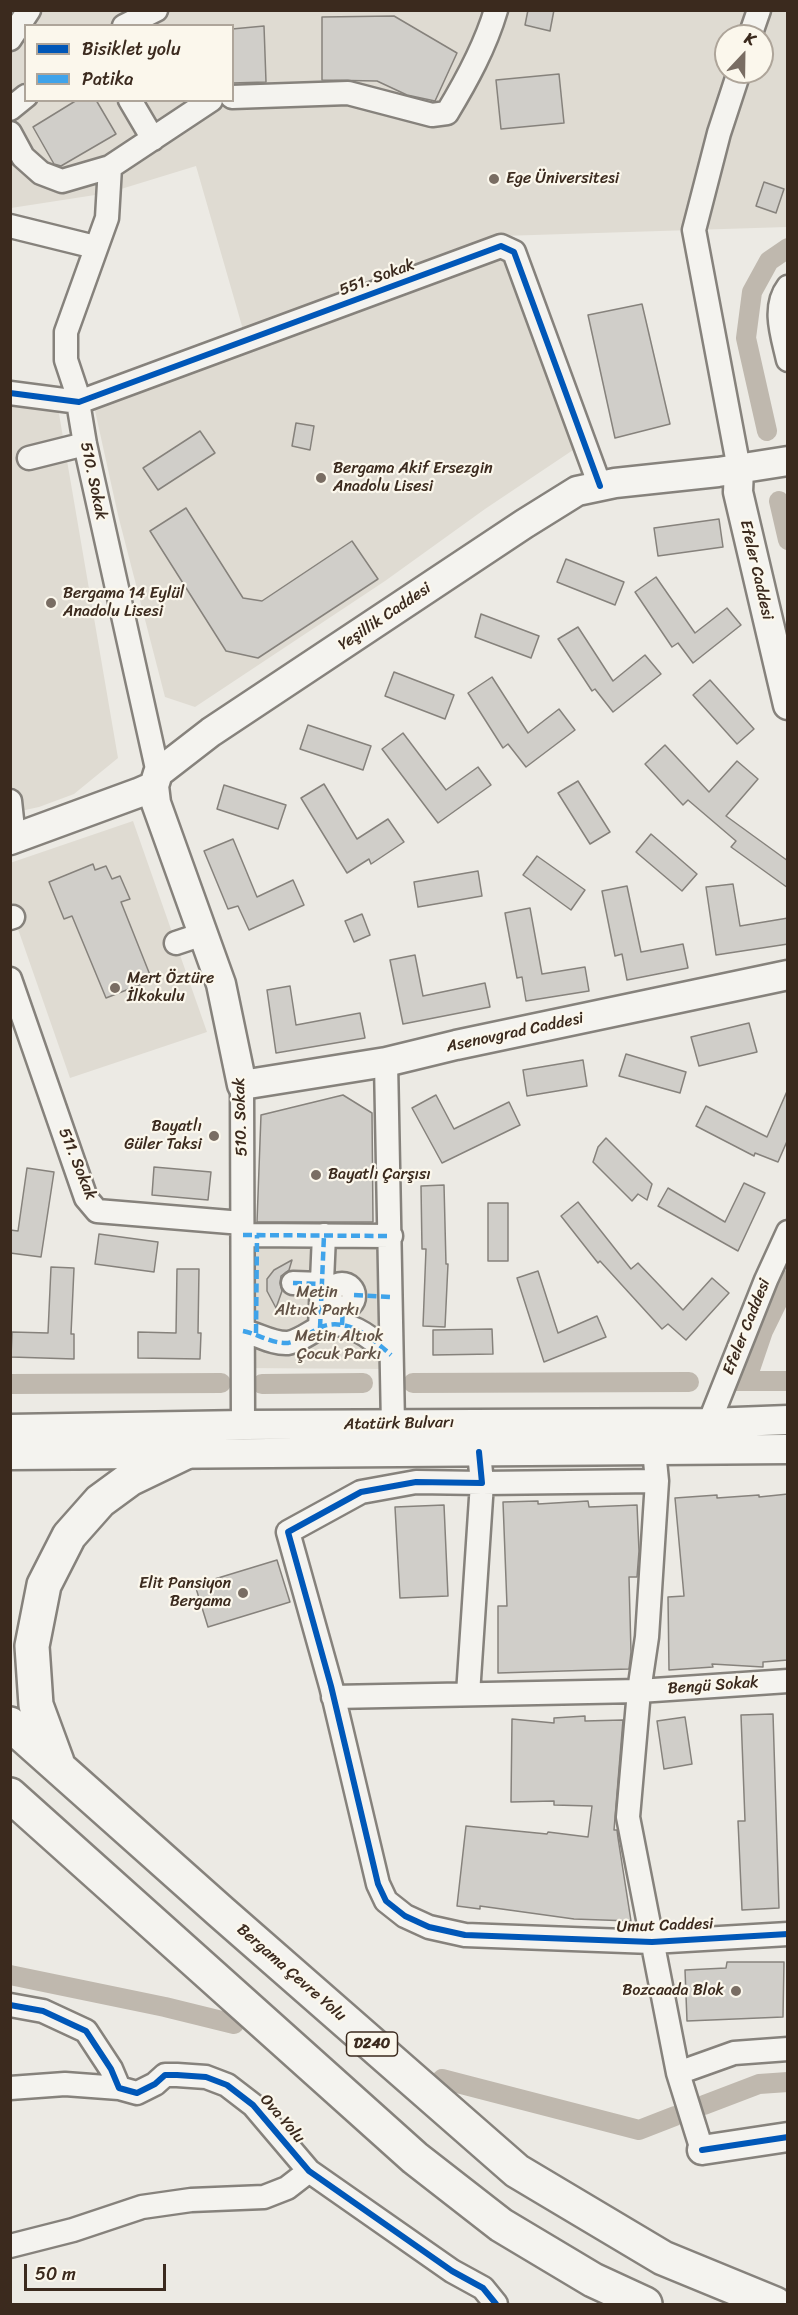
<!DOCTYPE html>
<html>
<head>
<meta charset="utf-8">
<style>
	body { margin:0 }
	#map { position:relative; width:798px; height:2315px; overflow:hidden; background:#eceae4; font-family:Sriracha,sans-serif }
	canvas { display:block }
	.frame { position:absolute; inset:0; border:12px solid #3b2a1e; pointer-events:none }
	.legend { position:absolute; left:24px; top:24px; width:210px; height:78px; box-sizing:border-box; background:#fbf7ec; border:2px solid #aea59a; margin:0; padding:8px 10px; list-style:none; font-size:18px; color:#3b2a1e }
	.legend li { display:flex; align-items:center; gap:12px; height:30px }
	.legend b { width:30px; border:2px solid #aea59a }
	.north { position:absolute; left:714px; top:24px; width:60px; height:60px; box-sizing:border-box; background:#fbf7ec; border:2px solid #aea59a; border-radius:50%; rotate:22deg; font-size:16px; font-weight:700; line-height:24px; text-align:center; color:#3b2a1e }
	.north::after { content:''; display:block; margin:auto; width:21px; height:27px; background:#796d63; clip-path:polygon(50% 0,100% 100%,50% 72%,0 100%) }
	.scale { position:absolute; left:24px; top:2264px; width:142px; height:27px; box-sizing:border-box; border:3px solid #3b2a1e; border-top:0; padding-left:8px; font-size:18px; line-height:21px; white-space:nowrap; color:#3b2a1e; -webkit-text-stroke:4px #fbf7ec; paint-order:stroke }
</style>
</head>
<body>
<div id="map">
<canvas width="798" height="2315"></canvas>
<div class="frame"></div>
<ul class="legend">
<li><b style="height:8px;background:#0057b8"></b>Bisiklet yolu</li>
<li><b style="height:8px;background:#3fa3ea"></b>Patika</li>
</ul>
<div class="north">K</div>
<div class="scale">50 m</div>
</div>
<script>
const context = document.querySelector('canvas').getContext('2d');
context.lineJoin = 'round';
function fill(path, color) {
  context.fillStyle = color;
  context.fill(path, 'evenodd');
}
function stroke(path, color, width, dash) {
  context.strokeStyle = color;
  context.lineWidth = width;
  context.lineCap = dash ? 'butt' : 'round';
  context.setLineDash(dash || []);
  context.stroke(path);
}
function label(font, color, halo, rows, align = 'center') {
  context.font = font + ' Sriracha,sans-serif';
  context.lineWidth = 4.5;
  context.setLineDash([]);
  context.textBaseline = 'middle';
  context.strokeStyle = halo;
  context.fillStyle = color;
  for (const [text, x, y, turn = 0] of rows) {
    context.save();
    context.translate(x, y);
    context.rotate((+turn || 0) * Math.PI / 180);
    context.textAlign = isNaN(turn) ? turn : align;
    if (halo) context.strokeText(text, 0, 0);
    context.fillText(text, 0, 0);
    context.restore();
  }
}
const built = new Path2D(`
	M11,11h776v216l-285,9 -258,97 -48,-167 -88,27 -97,15zM26,26h206v74h-206zM726,36h36v36h-36z
	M502,253l77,193 -94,63 -100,72 -190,126 -30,-10 -47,-182 -24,-109z
	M10,405l48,3 60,350 -44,36 -35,13 -28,6z
	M133,821l74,211 -137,46 -59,-169 -1,-46z
	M243,1235l148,1v133l-149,-1z`);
const canal = new Path2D(`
	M767,431l-21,-93 6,-46 17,-31 19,-13
	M779,501l9,39
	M734,1381h54
	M746,1381l17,-50 25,-51
	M413,1383l276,-1
	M10,1384l211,-1
	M262,1384l101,-1
	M10,1975l155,32 69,17
	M442,2079l197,51 36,-14
	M704,2105l55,-21 29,-2`);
const building = new Path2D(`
	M528,10h26l-4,21 -25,-6z
	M394,16l63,37 -22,48 -28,-6 -30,-14 -55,-1v-63z
	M264,26l2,56 -34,1v-54z
	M559,74l5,49 -63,6 -5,-49z
	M77,100h19l20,34 -55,32 -7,-2 -21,-37z
	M764,182l20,7 -8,24 -20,-7z
	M642,304l28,120 -55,14 -27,-123z
	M296,423l18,3 -4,24 -18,-4z
	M200,431l15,22 -57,37 -15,-22z
	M186,508l57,90 19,3 90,-60 26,38 -120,79 -32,-7 -76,-120z
	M719,519l4,28 -65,9 -4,-28z
	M566,559l58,23 -9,23 -58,-23z
	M656,577l39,56 32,-25 14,17 -48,38 -15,-20 -6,4 -37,-55z
	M481,614l58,22 -8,22 -56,-21z
	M578,627l35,54 32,-26 16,19 -48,38 -18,-23 -3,2 -34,-52z
	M394,672l60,23 -9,24 -60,-23z
	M492,677l36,56 31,-24 16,21 -49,37 -18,-23 -5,4 -35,-55z
	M710,680l44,49 -17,15 -44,-49z
	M308,725l63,21 -8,24 -63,-21z
	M403,733l43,57 32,-23 13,18 -53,38 -56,-74z
	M665,745l44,47 28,-31 21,18 -32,37 62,45v27l-57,-41 5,-6 -48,-41 -5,5 -38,-41z
	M578,781l32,51 -20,12 -32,-51z
	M324,784l33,55 31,-20 16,23 -33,22 -2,-5 -22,14 -46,-75z
	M224,785l62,20 -8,24 -61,-20z
	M651,834l46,40 -15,17 -46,-39z
	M233,839l24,58 36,-17 11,25 -55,25 -11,-24 -10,3 -24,-58z
	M537,856l48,34 -14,20 -48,-35z
	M93,864l2,6 11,-4 6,13 8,-3 10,23 -9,3 31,78 -46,18 -34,-82 -8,3 -15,-37z
	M478,871l4,25 -64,11 -4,-25z
	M733,884l7,42 48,-8v26l-72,11 -10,-68z
	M627,886l14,66 42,-8 5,24 -61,12 -5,-26 -7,2 -13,-65z
	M530,908l12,66 43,-7 4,24 -63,10 -4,-24 -5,1 -12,-65z
	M362,914l8,21 -16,7 -9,-21z
	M415,955l8,41 62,-13 5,24 -87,17 -13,-64z
	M290,986l6,39 64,-12 5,25 -89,15 -9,-63z
	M749,1023l8,29 -58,14 -8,-29z
	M626,1054l60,18 -6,21 -61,-17z
	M583,1060l4,26 -60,10 -4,-26z
	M788,1089v50l-10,23 -23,-9 -1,3 -58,-30 10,-20 61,31z
	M343,1095l29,18 1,109h-116l4,-107z
	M436,1095l18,34 55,-27 11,23 -78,38 -30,-55z
	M606,1138l46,46 -5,16 -9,-6 -6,7 -39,-39 5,-15z
	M154,1167l57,5 -3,28 -56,-5z
	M27,1168l27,4 -13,85 -31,-4v-23l8,1z
	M744,1183l21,10 -27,58 -80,-45 10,-18 57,34z
	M444,1185l2,79h2l-3,63 -22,-1 3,-77h-4l-1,-63z
	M578,1202l53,67 7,-6 45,47 29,-32 17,15 -43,47 -18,-16 -6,5 -62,-68 -2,2 -37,-47z
	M488,1203h20v58h-20z
	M99,1234l59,8 -4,30 -59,-8z
	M292,1260l-3,10 -8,6 -1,7 2,8 -6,17 -9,-17v-12l7,-9z
	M51,1267l23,1 -3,66h3v25l-63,-2 1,-25 36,1z
	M177,1269h22l-1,64h3l-1,26 -62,-1v-26l38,1z
	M538,1271l20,62 39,-17 9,21 -62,25 -27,-84z
	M492,1329l1,25 -60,1v-25z
	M788,1494v166l-25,2v5l-51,-3 1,3 -44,3 -1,-73 16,-1 -9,-98 42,-3v3l42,-3v2z
	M538,1501v3l50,-3 1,6 48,-2 2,46 -2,26h-8l2,75 -2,17 -131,4v-67h9l-4,-104z
	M444,1505l4,91 -48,2 -5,-91z
	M277,1560l13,42 -82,25 -13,-42z
	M773,1714l6,194 -37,2 -4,-89h7l-4,-106z
	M585,1716v5l38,-1 -9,110h3l1,8 13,83 -57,-2 -94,-13v3l-23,-3 9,-80 81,8 1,-2 40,5 4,-31 -38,-1v-4l-43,1 1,-83 42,4v-5z
	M685,1717l7,47 -28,5 -7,-48z
	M727,1962h57l-1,55 -96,4 -2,-51 41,-2z`);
const minor = new Path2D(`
	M124,26l32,-16
	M750,36l9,-26
	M10,39l19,-29
	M232,97l116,-4 84,22 15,-2c20,-33 38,-66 49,-103
	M130,100l23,39
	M10,109l16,-13
	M10,133l13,24 18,16 21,8 48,-14
	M10,226l85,21
	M788,287c-16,21 -5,50 0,73
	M10,393l69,9 422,-156 13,6 86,234
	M29,458l56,-14
	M739,469l-45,-239 25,-97 20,-61
	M158,773l-73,-329 -9,-54 -10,-30v-28l41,-114 3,-51 101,-67
	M10,801l4,37
	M10,918l3,-1
	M176,943l27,-9
	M10,979l76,219 11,13 145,12
	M386,1062l7,363
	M242,1085l1,340
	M243,1235l148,1
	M293,1283l29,1
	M330 1296a12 12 0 1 1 24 0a12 12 0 1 1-24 0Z
	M320,1328l4,-93
	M243,1331c15,3 29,13 45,12 11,-2 20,-9 29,-14 27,-15 55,9 74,26
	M709,1423l57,-143 22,-48
	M654,1450l3,31 -10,156 -8,54 -11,126 50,256 24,77
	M479,1452l3,31 -66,-1 -55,10 -73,40 43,154 47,198 8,17 19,15 24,11 36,8 187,7 136,-8
	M468,1694l14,-211 175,-2
	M333,1697l306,-6 149,-10
	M10,2005l33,6 43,20 25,38 8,19 18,5 18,-9 10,-9h12l29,2 21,8 26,20 56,66 143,100 31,17 13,16
	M678,2073l56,-20 54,-4
	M10,2088l55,-4 54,4
	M10,2246l63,-16 69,-23 49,-7 73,-3 23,-9 22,-17`);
const major = new Path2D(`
	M739,469l-1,23 50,213
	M154,786l2,17 65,181 21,101 144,-23 70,-17 332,-70
	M10,840l128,-47 16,-7 4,-13 53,-41 313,-208 53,-33 38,-8 103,-11 70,-11
	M10,1429l233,-4 466,-2 79,-3
	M10,1455l778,-6
	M702,2150l86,-13`);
const highway = new Path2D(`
	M10,1724l211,188 296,259 146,87 112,46
	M57,1762l-21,-57 -4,-59 12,-61 25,-49 31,-35 30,-22 54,-26
	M10,1795l405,363 86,67 92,55 52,24`);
const quiet = new Path2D(`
	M243,1235l148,1
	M293,1283l29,1
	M354,1295l37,2
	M342,1325l1,-16
	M320,1328l4,-93
	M243,1331c15,3 29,13 45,12 11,-2 20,-9 29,-14 27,-15 55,9 74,26
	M256,1333l1,-98`);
const cycleway = new Path2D(`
	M10,393l69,9 422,-156 13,6 86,234
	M479,1452l3,31 -66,-1 -55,10 -73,40 43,154 47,198 8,17 19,15 24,11 36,8 187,7 136,-8
	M10,2005l33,6 43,20 25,38 8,19 18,5 18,-9 10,-9h12l29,2 21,8 26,20 56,66 143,100 31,17 13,16
	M702,2150l86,-13`);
const markers = [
	[494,179,6,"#796d63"],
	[321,478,6,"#796d63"],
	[51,603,6,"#796d63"],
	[115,988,6,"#796d63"],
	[214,1136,6,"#796d63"],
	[316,1175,6,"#796d63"],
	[243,1593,6,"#796d63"],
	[736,1991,6,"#796d63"]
];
const shields = [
	[372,2044,51]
];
const shieldNames = [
	["D240",372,2044]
];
const poiNames = [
	["Ege Üniversitesi",506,179],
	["Bergama Akif Ersezgin",333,469],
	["Anadolu Lisesi",333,487],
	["Bergama 14 Eylül",63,594],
	["Anadolu Lisesi",63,612],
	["Mert Öztüre",127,979],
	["İlkokulu",127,997],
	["Bayatlı",202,1127,"right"],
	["Güler Taksi",202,1145,"right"],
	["Bayatlı Çarşısı",328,1175],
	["Elit Pansiyon",231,1584,"right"],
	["Bergama",231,1602,"right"],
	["Bozcaada Blok",724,1991,"right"]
];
const streetNames = [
	["551. Sokak",377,278,-20],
	["510. Sokak",93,481,78],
	["Efeler Caddesi",756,570,77],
	["Yeşillik Caddesi",385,617,-34],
	["Asenovgrad Caddesi",515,1033,-12],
	["510. Sokak",241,1117,-92],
	["511. Sokak",77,1164,68],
	["Efeler Caddesi",747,1327,-68],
	["Atatürk Bulvarı",399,1424,-1],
	["Bengü Sokak",713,1686,-4],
	["Umut Caddesi",665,1926,-2],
	["Bergama Çevre Yolu",291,1973,41],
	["Ova Yolu",282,2119,49]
];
const parkNames = [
	["Metin",317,1293],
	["Altıok Parkı",317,1311],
	["Metin Altıok",339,1337],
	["Çocuk Parkı",339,1355]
];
fill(built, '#dfdbd2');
stroke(canal, '#bfb8ae', 20);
fill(building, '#d0cec9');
stroke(building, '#86827c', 1.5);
stroke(minor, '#86827c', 27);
stroke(major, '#86827c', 33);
stroke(highway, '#86827c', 38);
stroke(minor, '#f4f3ef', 22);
stroke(major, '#f4f3ef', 28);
stroke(highway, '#f4f3ef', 33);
stroke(quiet, '#3fa3ea', 4.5, [9, 4.5]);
stroke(cycleway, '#0057b8', 6);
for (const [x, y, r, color] of markers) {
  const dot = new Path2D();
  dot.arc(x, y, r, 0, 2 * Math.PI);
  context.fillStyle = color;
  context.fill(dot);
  stroke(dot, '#fbf7ec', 2);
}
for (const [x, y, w] of shields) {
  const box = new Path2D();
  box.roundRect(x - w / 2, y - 12, w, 24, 4.5);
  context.fillStyle = '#fbf7ec';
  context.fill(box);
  stroke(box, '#3b2a1e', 1.5);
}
label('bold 15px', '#3b2a1e', null, shieldNames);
label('16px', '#3b2a1e', '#fbf7ec', poiNames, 'left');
label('16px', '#3b2a1e', '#fbf7ec', streetNames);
label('16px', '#625347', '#fbf7ec', parkNames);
</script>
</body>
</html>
